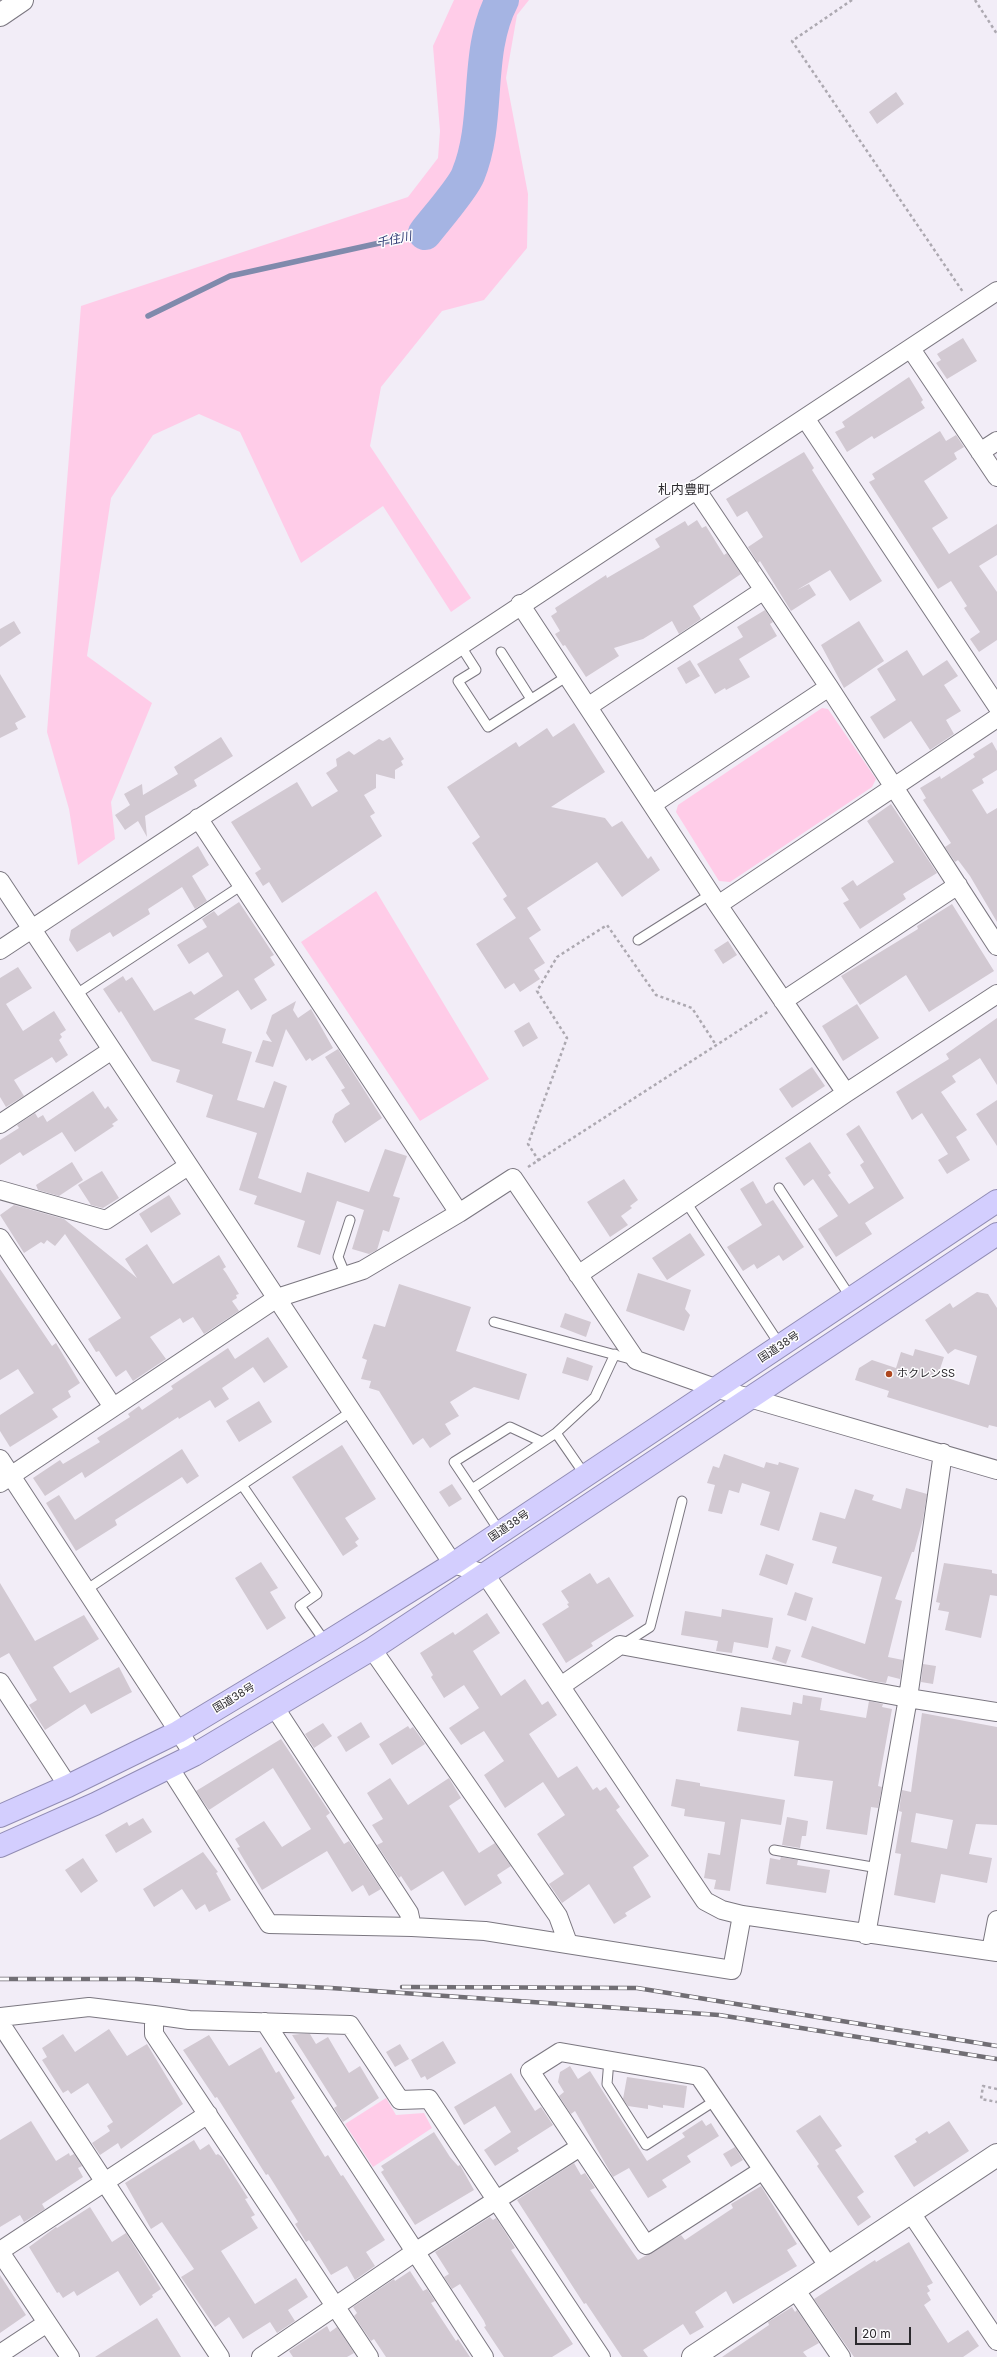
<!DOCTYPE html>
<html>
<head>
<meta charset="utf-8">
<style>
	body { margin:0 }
	#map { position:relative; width:997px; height:2357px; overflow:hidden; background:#f2edf7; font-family:Inter,sans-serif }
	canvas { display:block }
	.scale { position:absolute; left:855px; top:2327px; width:56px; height:18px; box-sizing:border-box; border:2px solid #2b292d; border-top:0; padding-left:5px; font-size:12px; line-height:14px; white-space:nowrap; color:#2b292d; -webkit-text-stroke:3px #fdfcfe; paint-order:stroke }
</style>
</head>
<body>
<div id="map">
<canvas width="997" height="2357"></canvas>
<div class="scale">20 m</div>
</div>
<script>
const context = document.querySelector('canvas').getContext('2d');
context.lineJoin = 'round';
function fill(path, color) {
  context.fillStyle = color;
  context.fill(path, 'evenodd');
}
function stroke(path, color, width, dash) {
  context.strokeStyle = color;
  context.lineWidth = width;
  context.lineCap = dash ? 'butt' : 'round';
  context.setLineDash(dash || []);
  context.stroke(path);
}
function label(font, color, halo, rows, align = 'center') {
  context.font = font + ' Inter,"Noto Sans JP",sans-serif';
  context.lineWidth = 3;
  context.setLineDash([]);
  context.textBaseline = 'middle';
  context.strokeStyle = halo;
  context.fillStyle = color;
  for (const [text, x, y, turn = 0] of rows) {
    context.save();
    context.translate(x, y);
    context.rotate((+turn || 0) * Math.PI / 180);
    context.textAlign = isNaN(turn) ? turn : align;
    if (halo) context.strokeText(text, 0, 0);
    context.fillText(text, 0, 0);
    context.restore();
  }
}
const green = new Path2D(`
	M454,0h75l-12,15 -11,63 22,116 -1,54 -43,52 -42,11 -61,76 -11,59 101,152 -20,14 -68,-106 -82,57 -61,-131 -41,-18 -46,21 -42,63 -24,158 65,47 -41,99 4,37 -37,26 -9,-56 -22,-77 34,-426 327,-109 30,-39 2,-27 -7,-85z
	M822,708l6,1 48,70 -4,8 -142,95 -11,-1 -43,-69 2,-7z
	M376,891l113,188 -69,42 -119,-179z
	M386,2098l10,17 28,-2 8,15 -59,39 -28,-43z`);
const stream = new Path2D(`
	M148,316l82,-40 195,-43`);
const river = new Path2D(`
	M425,233c10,-13 38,-45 43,-58 23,-56 6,-121 34,-175`);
const building = new Path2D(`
	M896,92l8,12 -27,20 -8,-12z
	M963,338l14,23 -30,18 -11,-16 5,-3 -4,-6z
	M909,377l14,23 -2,2 4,6 -51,31 -2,-3 -25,16 -12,-20 10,-5 -3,-5z
	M940,431l6,10 10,-6 8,12 -10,6 3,6 -33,22 24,37 -16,10 17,26 48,-30v31l-18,11 18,26v48l-18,12 -9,-13 10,-7 -16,-24 3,-2 -16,-25 -13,8 -69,-107 6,-3 -3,-5z
	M804,452l10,16 -2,2 70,111 -32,20 -20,-31 -33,20 12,-6 7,11 -25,16 -31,-50 -2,2 -10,-16 15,-10 -16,-26 -10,6 -11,-18z
	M697,520l5,8 4,-2 18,29 3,-2 14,21 -48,32 8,13 -22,15 -7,-13 -29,18 -29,9 5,8 -33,21 -21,-32 -2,1 -8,-12 5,-3 -9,-15 6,-4 -2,-4 51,-33 1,3 53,-31 -5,-8 30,-18 3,5z
	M765,610l8,12 -3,2 7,12 -38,23 11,18 -24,13 -1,-2 -10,6 -18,-30 46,-27 -6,-10z
	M14,621l7,12 -21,14v-18z
	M859,621l25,40 -40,27 -23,-43z
	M907,650l16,26 24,-16 11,16 -14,9 17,26 -15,9 8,14 -24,16 -19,-29 -27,18 -14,-22 26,-17 -19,-31z
	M690,660l10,16 -14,8 -9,-16z
	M0,674l26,43 -11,6 3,6 -18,9z
	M574,723l31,49 -54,35 54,11 7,9 10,-6 26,38 3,-3 9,14 -38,27 -25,-35 -70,46 14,22 -12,8 16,25 -11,7 6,9 -20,13 -6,-9 -9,6 -29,-45 40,-26 -13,-19 4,-3 -35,-53 8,-6 -33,-50 69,-45 3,5 28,-19 6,9z
	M221,737l12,19 -39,24 3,6 -52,30 2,21 -9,-16 -13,9 -10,-15 15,-10 -6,-11 18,-10 1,11 35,-21 -4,-7z
	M390,737l14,22 -3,2 2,4 -8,5v9l-19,-5v14l-12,7 11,18 -5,3 12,20 -100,67 -13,-21 -6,4 -8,-13 6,-4 -30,-47 66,-40 15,25 26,-16 -12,-18 11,-7 -1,-7 13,-8 5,4 25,-16 4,2z
	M992,742l5,9v19l-15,9 2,4 -12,7 15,24 10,-6v114l-27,-46 -12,-16 -3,2 -10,-15 6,-4 -28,-43 3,-2 -6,-10 20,-12 1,3 34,-22 -2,-3z
	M891,804l46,69 -34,21 3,5 -46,30 -17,-26 6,-3 -8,-12 12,-8 4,6 37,-24 -27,-41z
	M198,846l11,19 -17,11 15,25 -12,8 -13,-22 -34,22 2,5 -37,23 -3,-5 -33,20 -8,-12 2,-10z
	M239,902l35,53 -4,2 5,8 -21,14 13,21 -16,10 -13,-20 -44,29 32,10 -4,14 30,9 -15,48 27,8 10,-27 13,5 -29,92 43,15 6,-21 62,20 16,-43 22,7 -14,40 7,2 -11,34 -6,-2 -6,20 -8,4 -17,-5 12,-39 -27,-9 -17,54 -23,-8 8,-26 -51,-17 3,-8 -18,-6 18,-57 -51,-16 7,-22 -37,-13 4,-12 -28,-9 -31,-50 -2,2 -16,-24 20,-13 3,5 6,-4 22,34 37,-20 3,4 29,-19 -15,-24 -19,12 -12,-19 30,-18 -5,-8 12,-8 4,5z
	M952,904l42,67 -65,41 -23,-37 -46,30 -19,-29 77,-47 -1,-3z
	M728,941l9,14 -14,9 -9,-14z
	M18,967l14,21 -26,16 17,27 31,-20 12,19 -6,4 2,3 -3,3 9,15 -12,8 -4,-6 -38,23 10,16 -18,11 -6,-10v-119z
	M296,1001l-3,9 5,8 13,-9 22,39 -21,13 -2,-3 -4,3 -20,-32 -13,38 -18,-5 8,-22 9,2 -6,-9 6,-18z
	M857,1004l22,34 -36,23 -21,-35z
	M997,1018v67l-17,-27 -28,18 4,6 -15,10 26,38 -11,7 14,23 -23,14 -9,-14 10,-6 -26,-41 -10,7 -16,-28 53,-33 -3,-5z
	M529,1022l9,16 -15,9 -9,-16z
	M338,1049l44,69 -37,25 -13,-21 3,-8 15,-10 -9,-14 4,-2 -20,-31z
	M812,1067l13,19 -33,22 -13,-19z
	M93,1091l12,18 3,-3 10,14 -6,4 2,2 -39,26 -13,-20 -39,24 -3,-4 -20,13v-25l19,-12 -2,-3 18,-12 3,5 5,-3 4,7z
	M997,1100v46l-21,-32z
	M859,1125l45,73 -39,25 7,11 -36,23 -18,-28 20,-13 -25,-37 -9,7 -19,-28 25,-16 21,31 -3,2 21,29 25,-16 -14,-23 4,-3 -18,-28z
	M72,1162l11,18 -24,16 -21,-6 -2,-5z
	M102,1171l17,27 -16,10 -12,-3 -13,-20z
	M624,1179l14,21 -8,6 2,2 -11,8 7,9 -18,12 -23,-35z
	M753,1181l13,23 7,-4 31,47 -21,14 -4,-6 -22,14 -3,-5 -11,7 -16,-24 35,-22 -22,-36z
	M169,1195l12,19 -30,19 -12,-19z
	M14,1205l50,14 73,59 -12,-19 22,-15 26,40 46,-29 7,12 -3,2 3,4 13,21 -3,1 1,3 -5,3 7,10 -35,23 -11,-17 -10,6 -3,-5 -30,19 16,22 -33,22 -7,-11 -10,7 -17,-26 -3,1 -8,-13 33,-21 -56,-84 -10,12 -8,-6 -3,4 -3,-2 -17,11 -24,-38z
	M690,1233l15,22 -38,25 -15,-22z
	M0,1269l52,77 4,-3 24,40 -12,8 3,6 -19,12 6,8 -48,30 -10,-16v-16l34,-22 -16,-24 -18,11z
	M638,1273l53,17 -6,19 5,6 -6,16 -58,-20z
	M399,1284l72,23 -15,44 71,23 -8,26 -45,-13 -24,15 9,14 -14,8 6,10 -21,14 -7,-10 -10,7 -34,-54 -10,-3 2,-7 -10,-2 6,-19 -5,-2 12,-34 11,3z
	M977,1292l11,2 9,14v119l-8,-2 -1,3 -101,-31 2,-6 -34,-11 4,-12 13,-8 24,8 5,-16 12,4 2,-7 29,8 -6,18 31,10 8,-29 -22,-7 -7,5 -23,-34 25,-17 3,5z
	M565,1313l26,9 -5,15 -26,-10z
	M268,1337l20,30 -24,16 -11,-16 -31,21 7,11 -14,9 -5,-8 -31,19 -1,-2 -93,61 -3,-6 -37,24 -12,-18 27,-18 3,4 37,-22 -3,-4 33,-21 -2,-3 11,-8 3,4 31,-21 -2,-3 57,-38 7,11z
	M567,1357l26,9 -5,15 -26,-8z
	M259,1401l13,21 -33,20 -13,-21z
	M342,1445l34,54 -31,19 14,21 -4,3 3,4 -15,10 -51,-79z
	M182,1449l17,27 -12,8 -5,-7 -67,43 2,5 -41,26 -30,-48 13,-8 16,25z
	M724,1454l40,14 2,-6 12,3 1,-3 20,6 -20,63 -19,-6 10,-33 -28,-9 -3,10 -10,-3 -7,24 -14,-3 7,-26 -8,-2 6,-17 6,2z
	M452,1484l10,15 -13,8 -10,-15z
	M906,1488l21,6 -4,25 -9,33h-2l-17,47 7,2 -14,56 15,3 -3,19 -12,-3 -2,7 -14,-2 -71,-24 11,-31 53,18 17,-67 -50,-14 5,-16 -25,-7 8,-28 25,7 10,-30 19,6 -2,5 29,9z
	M766,1554l28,10 -7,21 -28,-10z
	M261,1562l17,26 -8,4 16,26 -19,12 -32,-52z
	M944,1563l48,7v3l5,1v22l-7,-1 -9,43 -36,-8 4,-18 -11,-2 2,-7 -4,-1z
	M590,1573l7,11 12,-7 25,39 -43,27 2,3 -27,17 -24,-39 27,-17 -2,-3 2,-1 -8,-12z
	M0,1583l35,58 49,-26 15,24 -46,28 17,26 49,-26 13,25 -41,22 -6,-10 -40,26 -16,-25 8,-5 -28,-47 -9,5z
	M795,1592l18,6 -7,23 -19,-6z
	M722,1609l51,9 -5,30 -34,-6 -2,11 -16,-2 2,-10 -37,-6 4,-24 36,6z
	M487,1613l13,20 -27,18 28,45 24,-17 17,26 6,-4 9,14 -28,19 29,44 19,-12 16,24 4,-3 3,4 6,-4 14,20 -4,3 33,46 -16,11 18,30 -26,16 2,3 -13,8 -25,-40 -27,19 -13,-19 15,-10 -27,-40 28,-19 -22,-33 -38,26 -21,-33 20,-14 -20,-30 -23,14 -12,-17 30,-20 -15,-23 -20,13 -13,-21 2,-2 -13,-22 33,-21 2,3z
	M776,1646l15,4 -5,14 -14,-5z
	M923,1664l13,2 -3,18 -12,-2z
	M803,1695l19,3 -2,12 46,8 3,-17 14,3 -1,3 10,2 -14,77 4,1 -4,21 -7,-1 -4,28 -41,-6 7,-48 -39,-5 5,-35 -62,-10 4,-24 50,8 2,-13 9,2z
	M922,1713l75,14v98l-21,-1 -7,30 23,4 -5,25 -46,-9 -6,29 -41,-8 7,-41 -6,-1 7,-41 -3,-1 3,-21 9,2zM916,1813l37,7 -6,29 -36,-7z
	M361,1722l9,15 -24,15 -9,-15z
	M323,1723l9,13 -18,12 -9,-14z
	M408,1726l2,3 3,-2 12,17 -33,21 -13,-21z
	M281,1739l49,74 -4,3 18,28 5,-3 32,48 -12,7 -6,-11 -11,7 -25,-41 -65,39 -25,-42 3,-1 -5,-8 29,-18 18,26 29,-18 -38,-61 -64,42 -13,-19z
	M390,1778l18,27 41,-27 12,20 -12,8 30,47 16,-10 16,23 -14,9 5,8 -37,23 -22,-35 -32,20 -10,-15 -2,2 -22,-33 6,-3 -11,-17 11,-6 -16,-26z
	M676,1779l24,4v3l85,14 -4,25 -40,-6 -11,72 -16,-2 2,-9 -12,-2 4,-25 12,2 5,-33 -41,-6 1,-7 -14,-3z
	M787,1817l21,4 -2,15h-4l-2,12 -18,-3z
	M143,1818l9,14 -36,21 -11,-18 22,-13 2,4z
	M203,1852l15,20 -2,1 15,27 -22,12 -4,-8 -9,6 -14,-21 -28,18 -11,-18z
	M781,1857l17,3 -1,5 33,5 -4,23 -60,-9 4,-26 10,2z
	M83,1858l15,23 -17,12 -16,-23z
	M109,2029l18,27 20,-12 36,60 -62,45 -3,-6 -18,12 -8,-12 18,-12 -3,-5 6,-4 -25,-39 -17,11 -3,-4 -5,3 -21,-33 5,-3 -5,-9 21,-14 12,18z
	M300,2034h10l6,10 12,-7 21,36 11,-7 19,32 -36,24 -9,-14 3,-2 -45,-71z
	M209,2035l20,31 32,-19 15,26 3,-2 16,27 -4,3 34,56 3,-2 13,21 2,-1 42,65 -19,12 9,14 -20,14 -8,-14 -16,9 -22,-35 -3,2 -11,-18 3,-2 -30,-48 -2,1 -49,-78 -2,1 -32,-48z
	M443,2041l13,22 -29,17 -2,-4 -4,2 -10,-18z
	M400,2044l9,15 -14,8 -9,-15z
	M570,2066l8,13 12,-8 57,90 38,-24 -3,-4 20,-13 4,6 5,-3 8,13 -32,20 4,6 -29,18 5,7 -19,11 -19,-30 -16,9 -38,-66 -4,3 -12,-18 5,-4 -6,-10 2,-10z
	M511,2073l24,38 6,-4 12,18 -36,23 2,3 -24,15 -11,-16 27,-18 -16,-26 -31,19 -10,-18z
	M627,2077l60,9 -3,22 -21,-3v3l-15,-3v4l-20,-3 -5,-7z
	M820,2115l22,31 -7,4 29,42 -7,5 14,20 -13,9 -41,-60 2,-2 -23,-33z
	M31,2121l25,40 13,-8 1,3 4,-2 8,12 -4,2 5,9 -41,27 3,5 -21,13 -4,-7 -20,12v-87z
	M949,2121l20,30 -55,36 -20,-31 23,-14 -2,-3 12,-8 2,3z
	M434,2132l16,25 8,9 2,-1 14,25 -59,35 -34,-53 3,-2 -3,-4z
	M194,2140l6,10 9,-6 7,11 2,-1 4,3 26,41 -3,1 10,16 -4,2 7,11 -37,23 34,53 41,-26 12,19 -20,13 7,11 -18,12 -7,-11 -27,17 -14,-22 -14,10 -34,-50 13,-8 -32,-47 -11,7 -26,-46z
	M735,2147l8,13 -12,7 -8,-13z
	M574,2163l7,12 4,-2 10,15 -5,2 48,70 43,-25 4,5 48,-32 -2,-4 30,-18 36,58 -10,6 10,16 -64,38 -7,-13 -31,21 9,15 -14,8 -7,-11 -40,26 5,7h-26l-36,-54 -2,1 -67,-104z
	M90,2207l22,35 14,-9 35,56 -9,6 1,2 -13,9 -22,-35 -41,25 -3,-5 -11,7 -4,-6 -2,1 -28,-46 27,-20 1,1z
	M490,2217l3,3 3,-2 11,17 8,13 -4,2 62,94 -21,13h-48l-20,-30 2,-1 -2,-5 -24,-37 -8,5 -8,-12 5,-3 -14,-22z
	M909,2242l24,41 -6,3 3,5 -3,2 4,7 -7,5 24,38 20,-13 11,16 -16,11h-109l-40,-58 61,-39 1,2z
	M410,2271l13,20 4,-2 8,12 -4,2 25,38 2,-2 12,18h-84l-12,-18 -3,2 -17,-25 3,-3 -4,-6 41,-28 1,2z
	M0,2275l26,40 -26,18z
	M792,2307l3,5 2,-2 22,33 -16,9 4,5h-85l47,-32 -1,-3z
	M157,2318l24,39h-86l35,-22z
	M327,2326l3,6 7,-5 17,26 -7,4h-54l-4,-6z`);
const path = new Path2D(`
	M852,0l-60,41 171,251
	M975,0l22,34
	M539,1161l-11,-17 39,-106 -30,-47 20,-34 50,-32 49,70 36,13 24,37
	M528,1167l241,-156
	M997,2089l-14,-3 -2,13 16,3`);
const service = new Path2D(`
	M460,645l16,25 -18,11 30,46 81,-52
	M501,652l30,47
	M638,940l73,-46
	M75,995l167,-110
	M779,1188l72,110
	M686,1202l94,143
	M346,1276l-8,-19 12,-37
	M494,1322l140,38
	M556,1433l29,42
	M242,1485l75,109 -17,12 26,37
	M472,1489l-18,-27 56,-35 32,15
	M500,1532l-28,-43 84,-56 39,-36 20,-43
	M86,1590l266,-179
	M622,1645l28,-18 32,-126
	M774,1850l104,18
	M609,2060l-2,24 39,61 70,-45`);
const minor = new Path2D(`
	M911,349l86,128
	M805,418l192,288
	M980,452l17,-11
	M696,489l133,198 168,259
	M520,604l198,301 128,188
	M589,706l175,-116
	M653,804l176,-117
	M198,818l261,395
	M0,881l453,683 32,10 220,327 17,9 20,5 255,37
	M718,905l279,-187
	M0,950l997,-659
	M783,1001l175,-116
	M0,1124l112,-74
	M0,1190l106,30 82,-54
	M0,1238l113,169
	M578,1275l268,-182 151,-99
	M0,1459l194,296
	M0,1483l277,-185 86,-28 96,-57 54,-35 123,182 79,28 282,82
	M372,1649l186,267 10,27
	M0,1682l68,104
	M561,1686l59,-41 288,53 89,14
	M275,1708l134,205 3,14
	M169,1767l100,157 143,3 73,4 247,39 10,-55
	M866,1935l42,-237 35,-245
	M991,1951l6,-31
	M154,2015l35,5 161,5 50,75 29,-1 172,258
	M0,2017l89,-10 65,8v19l215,323
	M265,2022l219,335
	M0,2023l220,334
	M763,2170l-117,75 -116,-174 30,-19 139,24 130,191
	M911,2213l86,128
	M0,2251l208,-137
	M0,2252l70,105
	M795,2289l46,68
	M0,2354l47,-31
	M261,2357l154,-105 165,-105`);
const tertiary = new Path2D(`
	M0,15l22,-15
	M693,2357l304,-202`);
const trunk = new Path2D(`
	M0,1816l68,-30 110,-54 148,-89 127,-79 544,-363
	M0,1846l95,-42 99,-49 178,-106 625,-415`);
const rail = new Path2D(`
	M0,1979h136l195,9 388,27 278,44
	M402,1987l235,1 360,58`);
const markers = [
	[889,1374,4,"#ae471f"]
];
const streetNames = [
	["国道38号",779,1347,-33],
	["国道38号",509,1526,-34],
	["国道38号",234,1698,-31]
];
const poiNames = [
	["ホクレンSS",897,1374]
];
const waterNames = [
	["千住川",394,240,-12]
];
const quarterNames = [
	["札内豊町",684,490]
];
fill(green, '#ffcce8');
stroke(stream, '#808aac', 5.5);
stroke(river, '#a5b4e3', 34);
fill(building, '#d2c9d2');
stroke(service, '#7b7780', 11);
stroke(minor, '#7b7780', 20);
stroke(tertiary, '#7b7780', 24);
stroke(trunk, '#918cb4', 24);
stroke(path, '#ada9b1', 2.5, [3, 3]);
stroke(service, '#fff', 9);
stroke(minor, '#fff', 18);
stroke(tertiary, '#fff', 22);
stroke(trunk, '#d3cefe', 22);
stroke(rail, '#716e74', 4.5);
stroke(rail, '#fdfcfe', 3, [9]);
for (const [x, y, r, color] of markers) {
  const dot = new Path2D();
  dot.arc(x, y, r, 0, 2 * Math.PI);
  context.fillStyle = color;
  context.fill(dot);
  stroke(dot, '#fdfcfe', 1.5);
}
label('11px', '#2b292d', '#fdfcfe', streetNames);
label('11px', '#2b292d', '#fdfcfe', poiNames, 'left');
label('italic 12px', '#2b3872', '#fdfcfe', waterNames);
label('13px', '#2b292d', '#fdfcfe', quarterNames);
</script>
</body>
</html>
